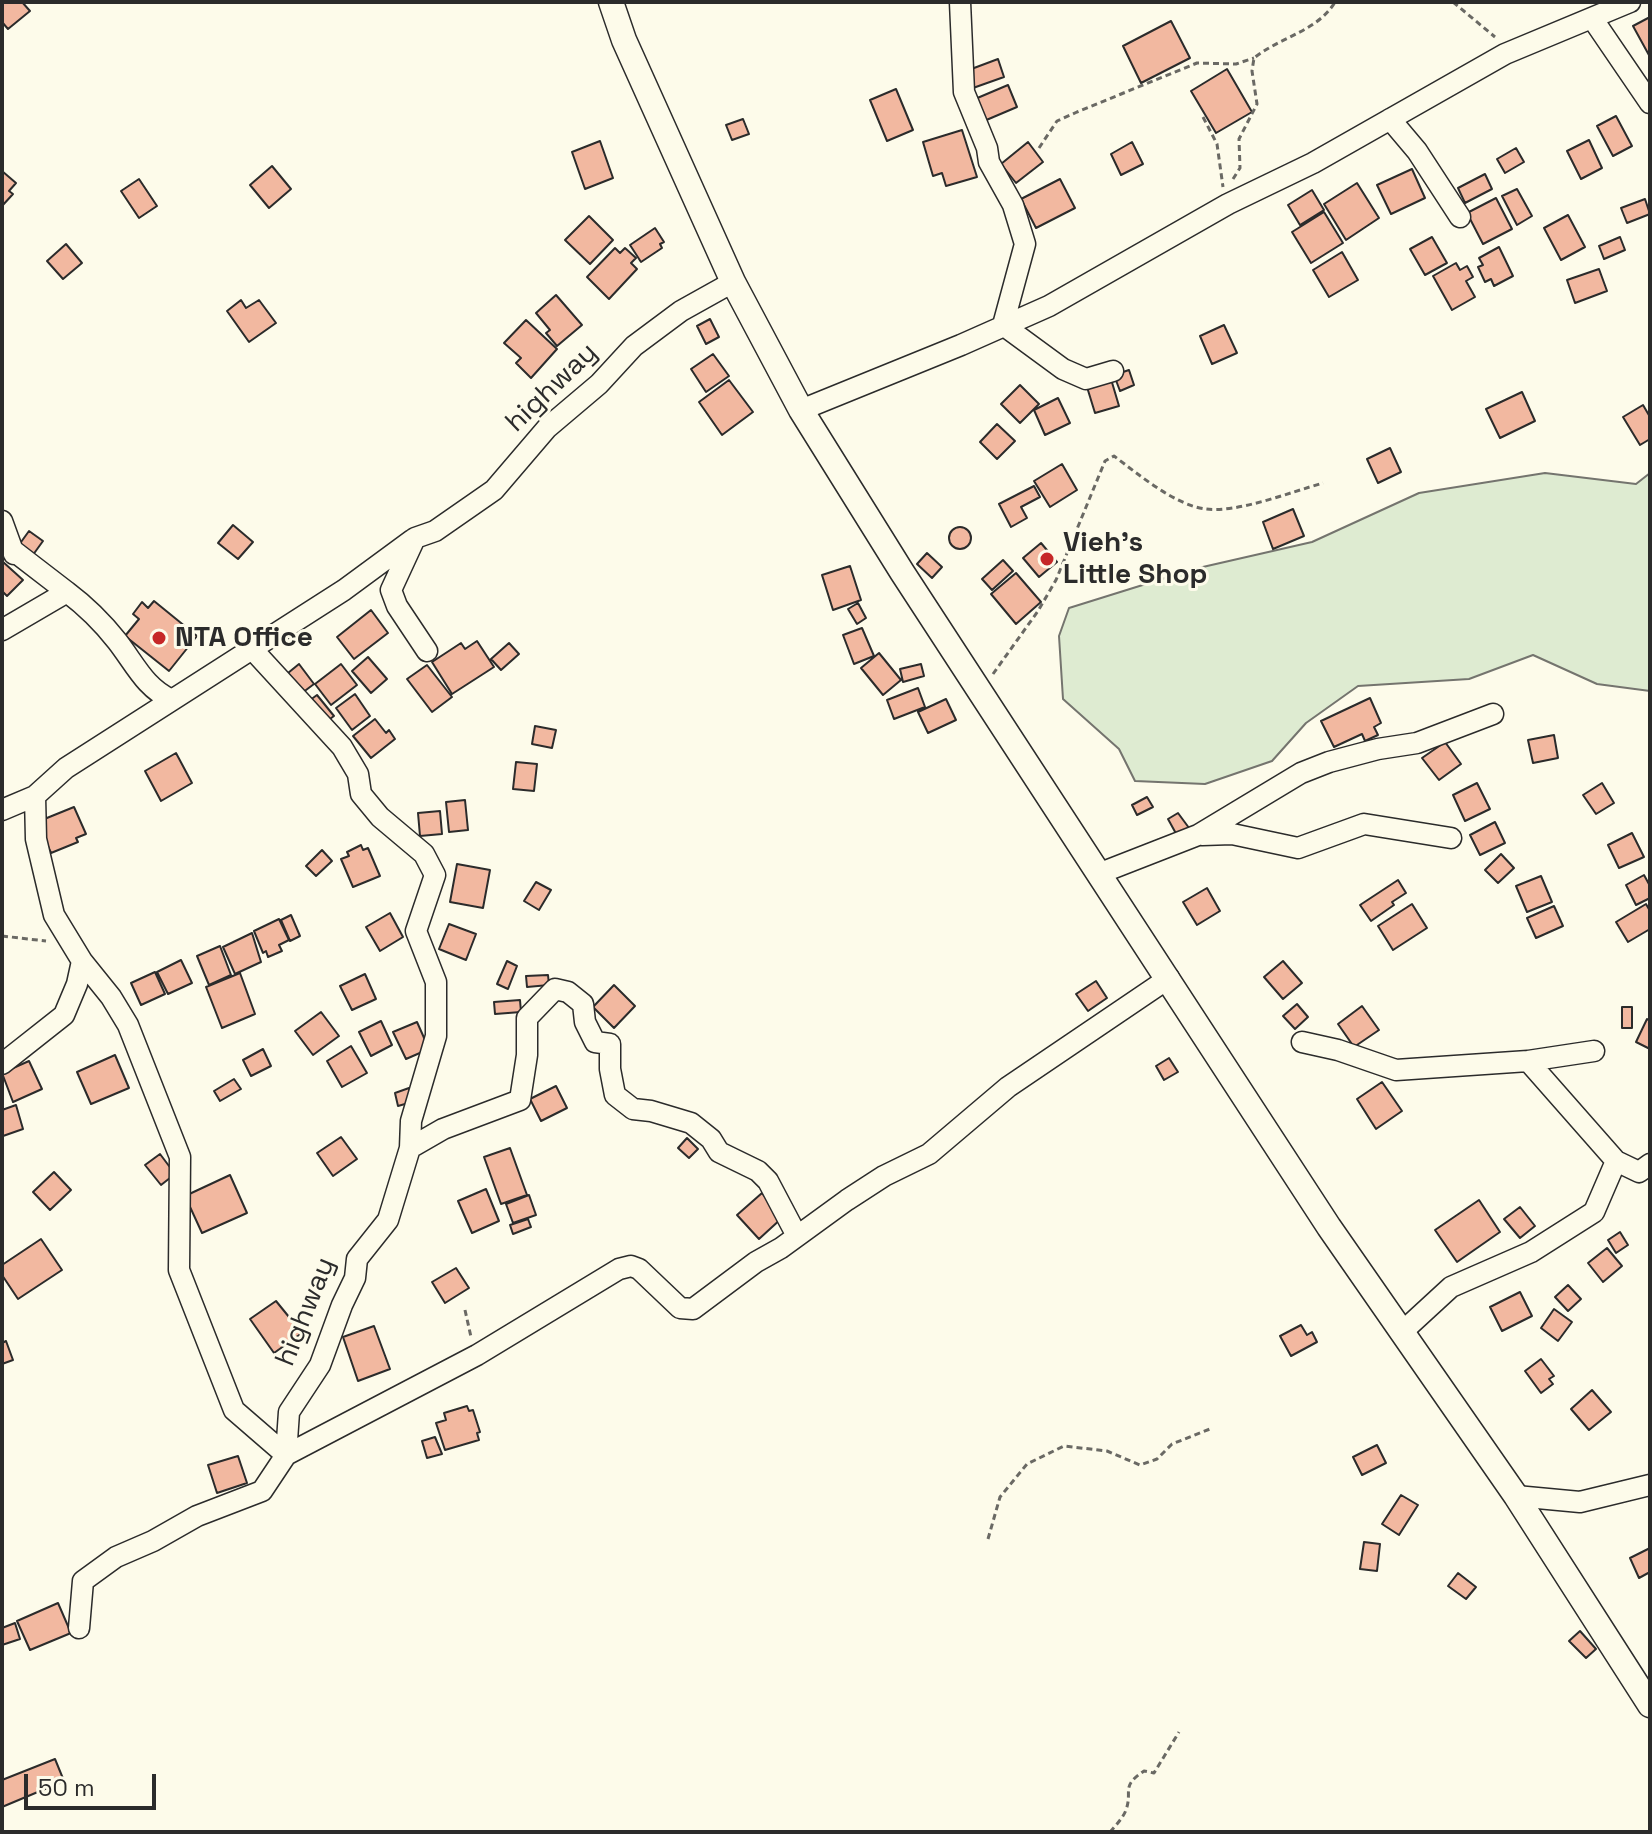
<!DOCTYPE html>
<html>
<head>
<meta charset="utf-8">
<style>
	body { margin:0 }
	#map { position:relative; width:1652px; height:1834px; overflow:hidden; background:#fdfbea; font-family:"Space Grotesk",sans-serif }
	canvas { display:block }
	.frame { position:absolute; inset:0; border:4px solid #2b2b2b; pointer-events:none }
	.scale { position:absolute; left:24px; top:1774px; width:132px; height:36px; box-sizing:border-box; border:4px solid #2b2b2b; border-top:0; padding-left:10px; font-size:24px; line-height:28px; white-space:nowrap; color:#2b2b2b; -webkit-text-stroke:6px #fdfbea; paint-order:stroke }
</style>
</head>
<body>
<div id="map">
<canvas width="1652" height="1834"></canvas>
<div class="frame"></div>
<div class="scale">50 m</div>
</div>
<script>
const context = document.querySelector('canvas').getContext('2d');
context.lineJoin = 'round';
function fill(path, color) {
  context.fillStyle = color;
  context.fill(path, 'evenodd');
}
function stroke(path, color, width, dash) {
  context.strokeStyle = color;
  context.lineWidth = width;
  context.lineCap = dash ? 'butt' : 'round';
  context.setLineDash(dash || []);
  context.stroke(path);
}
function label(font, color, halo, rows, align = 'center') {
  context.font = font + ' "Space Grotesk",sans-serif';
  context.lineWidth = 6;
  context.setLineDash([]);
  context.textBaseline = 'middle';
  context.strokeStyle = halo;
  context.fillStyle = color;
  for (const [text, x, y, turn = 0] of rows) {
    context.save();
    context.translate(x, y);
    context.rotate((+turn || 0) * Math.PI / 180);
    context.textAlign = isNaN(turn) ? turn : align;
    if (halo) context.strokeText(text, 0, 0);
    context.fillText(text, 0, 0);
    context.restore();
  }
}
const green = new Path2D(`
	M1545,473l91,11 14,-11v218l-53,-7 -64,-29 -64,24 -111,7 -52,37 -34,38 -67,23 -70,-3 -16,-32 -56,-50 -4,-63 10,-28 125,-39 118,-27 107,-49z`);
const building = new Path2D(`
	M2,2h20l8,9 -22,18 -6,-7z
	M1650,17v40l-17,-31z
	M1171,21l19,37 -49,25 -18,-37z
	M998,59l6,18 -31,11 -7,-17z
	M1227,69l25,43 -36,21 -25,-42z
	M1008,85l9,22 -33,14 -9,-22z
	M896,89l17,41 -26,11 -17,-41z
	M1616,116l16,30 -19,10 -16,-30z
	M743,119l6,15 -17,6 -6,-15z
	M962,130l15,47 -31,9 -4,-13 -9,3 -10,-34z
	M1589,140l13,28 -21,11 -14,-28z
	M600,141l13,37 -28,11 -13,-37z
	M1028,142l15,20 -27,21 -15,-19z
	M1132,142l11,22 -22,11 -10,-21z
	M1516,148l8,14 -19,11 -8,-14z
	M272,166l19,23 -22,19 -19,-23z
	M1412,169l13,29 -34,16 -14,-29z
	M2,171l14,12 -7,8 4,3 -11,12z
	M1485,174l7,15 -27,14 -7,-15z
	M139,179l18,27 -18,12 -18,-27z
	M1060,179l15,29 -39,20 -15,-29z
	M1357,183l22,35 -33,22 -22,-36z
	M1517,189l15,27 -15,9 -15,-29z
	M1312,190l12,20 -24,15 -12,-20z
	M1496,198l16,31 -29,15 -16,-31z
	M1645,199l5,15 -23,9 -6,-15z
	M1324,212l19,31 -32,20 -19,-31z
	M1568,215l17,32 -24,13 -17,-32z
	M589,216l24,24 -23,24 -25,-24z
	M655,228l9,14 -4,2 2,4 -21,14 -11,-17z
	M1432,237l15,26 -22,12 -15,-26z
	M1620,237l5,13 -21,9 -5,-13z
	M66,244l16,19 -19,16 -16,-18z
	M1499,247l14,29 -19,10 -3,-7 -6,3 -7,-15 5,-2 -4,-7z
	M615,248l5,5 5,-5 11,10 -5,5 6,6 -28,30 -22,-22z
	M1342,252l16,28 -29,17 -16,-27z
	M1456,263l4,7 7,-4 6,11 -7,4 9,16 -23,13 -19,-34z
	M1599,269l8,22 -32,12 -8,-23z
	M556,295l26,30 -25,21 -11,-13 4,-3 -14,-17z
	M241,300l5,8 13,-8 17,23 -27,19 -22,-31z
	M710,319l9,18 -13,7 -9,-18z
	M526,320l31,29 -26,29 -15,-15 5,-5 -17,-15z
	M1224,325l13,28 -25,11 -12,-28z
	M713,354l16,22 -23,16 -15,-23z
	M1129,370l5,15 -14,6 -6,-16z
	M1111,379l8,27 -24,7 -8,-26z
	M729,380l24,32 -31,23 -23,-33z
	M1020,385l19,19 -19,19 -19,-19z
	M1522,392l13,29 -35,17 -14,-29z
	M1058,398l12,25 -25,12 -11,-25z
	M1643,405l7,12v22l-10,6 -17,-28z
	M997,424l18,17 -18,18 -17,-17z
	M1390,448l11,24 -23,11 -11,-24z
	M1062,464l15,26 -27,17 -16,-26z
	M1034,486l6,11 -19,10 6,11 -16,9 -12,-23z
	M1293,509l11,27 -31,13 -10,-27z
	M233,525l20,17 -15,17 -20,-16z
	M949 538a11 11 0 1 1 22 0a11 11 0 1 1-22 0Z
	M29,531l14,10 -13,18 -14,-10z
	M1041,543l16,19 -18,15 -16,-19z
	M927,553l15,14 -10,11 -15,-14z
	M1003,560l10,11 -21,19 -10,-11z
	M2,561l21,19 -16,16 -5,-5z
	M850,566l11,34 -28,10 -11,-35z
	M1016,573l25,29 -25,22 -25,-30z
	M154,601l43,35 -28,35 -44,-35 14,-17 -6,-5 9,-12 6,6z
	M858,603l8,15 -9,6 -9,-15z
	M371,610l17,23 -34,26 -17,-22z
	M862,628l12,28 -20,8 -11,-29z
	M477,641l17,26 -42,27 -20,-32 29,-19 4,6z
	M509,643l10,11 -18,16 -10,-11z
	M879,653l22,27 -18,15 -22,-27z
	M368,657l19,22 -16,14 -19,-22z
	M299,664l15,20 -12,9 -14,-20z
	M341,664l16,21 -26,20 -16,-21z
	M921,664l3,12 -21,6 -3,-13z
	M427,665l25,32 -20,15 -25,-33z
	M918,688l7,19 -31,12 -7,-19z
	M355,694l15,22 -18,14 -16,-22z
	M317,695l17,21 -11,8 -17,-21z
	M1370,698l11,25 -7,4 4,8 -13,6 -3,-7 -28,13 -13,-26z
	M946,699l10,21 -28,13 -10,-21z
	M375,719l11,14 3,-3 6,9 -24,19 -18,-22z
	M535,726l21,4 -4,18 -20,-4z
	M1554,735l4,23 -25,5 -5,-23z
	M1445,742l16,22 -22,16 -17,-22z
	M176,753l16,30 -31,18 -16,-30z
	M516,762l21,2 -3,27 -21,-2z
	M1477,783l13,26 -25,12 -12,-26z
	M1602,783l12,20 -18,11 -13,-19z
	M1147,797l6,10 -16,8 -5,-10z
	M465,800l3,30 -19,2 -3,-30z
	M74,807l12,27 -10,4 2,4 -27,11 -14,-31z
	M440,811l2,23 -22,2 -2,-23z
	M1178,813l14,19 -13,7 -11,-20z
	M1495,822l10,21 -25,12 -10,-20z
	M1632,833l12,24 -25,11 -11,-23z
	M361,845l2,5 5,-2 12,28 -27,11 -12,-28 8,-3 -2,-4z
	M322,850l10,11 -16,15 -10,-10z
	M1501,854l13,14 -16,15 -13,-13z
	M457,864l33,6 -7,38 -33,-6z
	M1644,875l6,11v12l-14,7 -10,-20z
	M1541,876l11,26 -25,10 -11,-26z
	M1398,880l8,13 -14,9 2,3 -23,16 -11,-16z
	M536,882l15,8 -12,20 -15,-9z
	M1207,888l13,23 -23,14 -14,-23z
	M1412,904l15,24 -34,22 -15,-24z
	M1646,904l4,7v18l-22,13 -12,-20z
	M1554,906l9,20 -27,12 -9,-20z
	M390,913l13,24 -23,14 -14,-24z
	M291,915l9,21 -10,5 -9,-21z
	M279,919l10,21 -10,5 3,6 -14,6 -2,-6 -3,2 -9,-22z
	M449,924l27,10 -10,26 -27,-11z
	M252,933l9,29 -26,12 -12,-27z
	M220,946l11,29 -22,10 -12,-29z
	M181,960l11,23 -24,11 -11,-22z
	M507,961l10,5 -9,23 -11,-5z
	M1283,961l19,22 -19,16 -19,-22z
	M155,972l10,22 -24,11 -10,-22z
	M240,973l15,41 -33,14 -16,-41z
	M365,974l11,25 -24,11 -12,-24z
	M548,975l1,10 -22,2 -1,-11z
	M1096,981l11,17 -19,13 -12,-17z
	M614,985l21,21 -21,22 -21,-21z
	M520,1000l1,12 -26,2 -1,-12z
	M1297,1004l11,13 -13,12 -12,-13z
	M1362,1006l17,24 -25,17 -16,-23z
	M1622,1007h10v21h-10z
	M321,1012l18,24 -26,19 -18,-24z
	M1647,1019l3,2v28l-14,-7z
	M381,1021l11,24 -21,11 -12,-24z
	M417,1022l12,27 -23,10 -13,-27z
	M351,1046l16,27 -25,14 -15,-26z
	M263,1049l8,17 -20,10 -8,-16z
	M115,1055l14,33 -38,16 -14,-32z
	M1169,1058l9,14 -14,8 -8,-14z
	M29,1061l13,28 -29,13 -11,-29z
	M234,1079l7,10 -21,12 -6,-10z
	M1382,1082l20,29 -26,18 -19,-30z
	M556,1086l11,22 -26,13 -11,-22z
	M409,1088l3,14 -14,4 -3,-13z
	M16,1105l7,24 -20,7 -1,-26z
	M341,1137l16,22 -24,17 -16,-23z
	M687,1138l11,11 -9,9 -11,-10z
	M510,1148l17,47 -26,9 -17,-47z
	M160,1154l15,20 -14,11 -16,-20z
	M54,1172l17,18 -21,20 -17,-18z
	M230,1175l17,38 -45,20 -17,-37z
	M486,1189l13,32 -27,12 -14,-32z
	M762,1193l21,24 -24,22 -22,-24z
	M529,1195l7,20 -23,8 -7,-19z
	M1479,1200l21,32 -43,30 -22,-32z
	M1520,1207l15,19 -15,12 -16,-19z
	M528,1219l3,8 -18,7 -3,-9z
	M1620,1232l8,13 -12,8 -8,-13z
	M41,1239l21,31 -44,29 -16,-24v-10z
	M1607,1248l15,18 -19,16 -15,-19z
	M456,1268l13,20 -24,15 -13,-21z
	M1568,1285l13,14 -13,12 -13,-14z
	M1520,1292l12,24 -30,15 -12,-24z
	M276,1301l26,32 -28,20 -24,-34z
	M1554,1309l18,13 -14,19 -17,-13z
	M1301,1325l6,10 5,-3 5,10 -26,14 -11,-20z
	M374,1326l16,43 -32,12 -15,-44z
	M6,1341l7,19 -11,4v-21z
	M1541,1359l13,17 -5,3 4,5 -12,9 -16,-22z
	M1592,1390l19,22 -22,18 -18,-21z
	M467,1406l2,5 4,-1 7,22 -3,1 2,7 -34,10 -9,-27 10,-3 -2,-7z
	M435,1437l7,17 -15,4 -5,-17z
	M1377,1445l9,18 -24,12 -9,-18z
	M238,1456l9,27 -30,10 -9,-28z
	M1401,1495l17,10 -19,30 -17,-11z
	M1364,1542l16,2 -3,27 -17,-2z
	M1650,1548v24l-11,6 -9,-20z
	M1458,1573l18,14 -10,12 -18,-13z
	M58,1603l13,30 -41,17 -13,-29z
	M15,1623l5,16 -18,6v-17z
	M1580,1631l16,18 -10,9 -17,-17z
	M55,1759l9,22 -62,26v-27z`);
const path = new Path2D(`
	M1453,2l42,35
	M1203,117l14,27 6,43
	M1039,148l18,-27 20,-9 120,-49 39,1 18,-6
	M1233,179l7,-11 -1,-29 18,-35 -5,-33 2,-13c26,-21 64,-27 81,-56
	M993,674l45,-63 18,-31 49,-119 9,-5c24,18 62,50 92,53 32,4 85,-17 117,-26
	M2,936l44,5
	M465,1310l6,27
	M988,1539l12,-42 27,-33 37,-18 43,5 33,14 17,-6 15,-15 38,-15
	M1110,1832c6,-7 13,-14 16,-22 7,-20 -6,-23 18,-39l10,2 25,-41`);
const minor = new Path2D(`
	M960,2l4,90 23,56 2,14 24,43 12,39 -22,81 60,44 23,10 27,-8
	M1592,18l58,85
	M1390,119l27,32 43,66
	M801,410l160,-65 88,-39 179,-102 85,-41 192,-109 125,-52
	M2,521l12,33
	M2,542l65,50
	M2,630l65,-38c20,15 35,30 50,49 18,23 28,47 55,59
	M427,651l-30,-45 -6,-16 24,-52 20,-7 59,-41 53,-62 52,-44 35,-38 47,-35 52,-29
	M2,810l33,-14 31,-28 278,-178 68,-50
	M1202,835l30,-1 66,14 66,-24 87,14
	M1098,874l100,-39 103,-62 28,-11 49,-13 39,-6 76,-29
	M82,961l29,36 17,28 52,132 -1,113 55,140 52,45 191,-100 142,-86 12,-3 8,3 41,39 13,1 63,-47 25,-14 66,-48 37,-24 45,-22 79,-67 161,-109
	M1302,1042l36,8 58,20 132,-9 66,-10
	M1528,1061l88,100 23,11 11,-8
	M2,1064l62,-49 13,-31 5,-23 -28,-46 -18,-76 -1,-43
	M410,1148l33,-19 77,-29 7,-45v-37l28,-29 13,3 15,12 2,18 10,20 15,2v25l5,26 18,14 18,2 40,12 20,16 8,13 39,19 10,10 29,55
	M1401,1333l50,-46 80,-35 63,-40 22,-51
	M1516,1496l64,6 70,-17
	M79,1628l4,-47 33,-24 37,-16 44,-25 65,-25 24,-36 3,-43 31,-47 22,-60 13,-27 2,-19 31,-39 22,-72 1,-27 25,-85v-54l-20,-51 19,-56 -11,-21 -44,-37 -19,-23 -3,-20 -16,-27 -89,-97`);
const major = new Path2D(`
	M611,2l13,38 109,242 68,128 101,162 427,655 187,269 134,209`);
const markers = [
	[1047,559,8,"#c62828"],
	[159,638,8,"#c62828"]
];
const streetNames = [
	["highway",552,388,-44],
	["highway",306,1312,-68]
];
const poiNames = [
	["Vieh's",1063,543],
	["Little Shop",1063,575],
	["NTA Office",175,638]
];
fill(green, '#deebd1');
stroke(green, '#74746e', 2);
fill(building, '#f2b8a0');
stroke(building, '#2b2b2b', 2);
stroke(minor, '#2b2b2b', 23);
stroke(major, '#2b2b2b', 27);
stroke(path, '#6a6964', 3, [6, 4]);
stroke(minor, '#fdfbea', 20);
stroke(major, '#fdfbea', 24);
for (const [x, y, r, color] of markers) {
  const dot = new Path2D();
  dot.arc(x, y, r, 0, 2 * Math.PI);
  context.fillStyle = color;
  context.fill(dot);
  stroke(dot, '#fdfbea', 3);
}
label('28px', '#2b2b2b', '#fdfbea', streetNames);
label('bold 28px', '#2b2b2b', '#fdfbea', poiNames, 'left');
</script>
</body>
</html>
